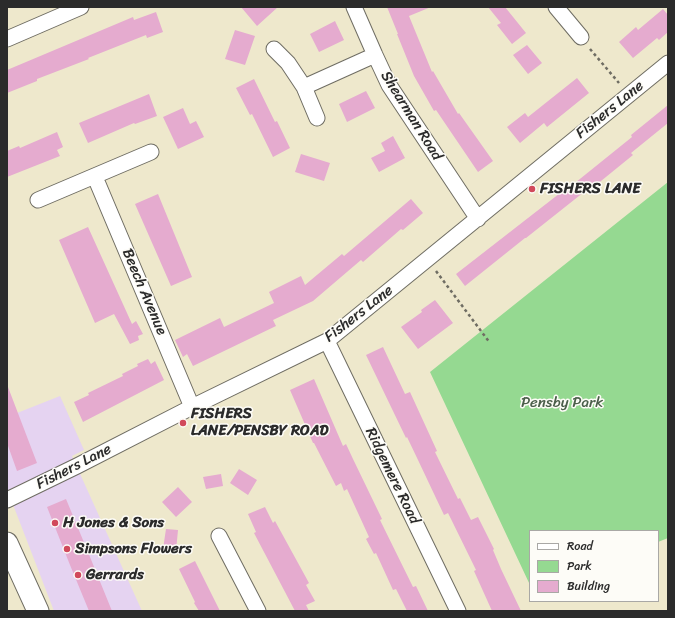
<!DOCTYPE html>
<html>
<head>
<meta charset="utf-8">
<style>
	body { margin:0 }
	#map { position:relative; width:675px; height:618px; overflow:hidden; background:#eee8cc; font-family:Sriracha,sans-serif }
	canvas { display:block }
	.frame { position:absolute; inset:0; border:8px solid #2b2b2b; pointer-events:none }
	.legend { position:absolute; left:529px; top:530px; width:130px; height:72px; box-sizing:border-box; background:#fdfcf7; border:1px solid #a9a8a5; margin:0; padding:5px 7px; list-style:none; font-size:12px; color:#2b2b2b }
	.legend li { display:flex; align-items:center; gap:8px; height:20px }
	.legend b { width:20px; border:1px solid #a9a8a5 }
</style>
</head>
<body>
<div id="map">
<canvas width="675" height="618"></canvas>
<div class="frame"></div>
<ul class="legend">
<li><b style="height:5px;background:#fff"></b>Road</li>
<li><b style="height:11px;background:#95d991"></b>Park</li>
<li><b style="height:11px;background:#e5abcf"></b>Building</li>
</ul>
</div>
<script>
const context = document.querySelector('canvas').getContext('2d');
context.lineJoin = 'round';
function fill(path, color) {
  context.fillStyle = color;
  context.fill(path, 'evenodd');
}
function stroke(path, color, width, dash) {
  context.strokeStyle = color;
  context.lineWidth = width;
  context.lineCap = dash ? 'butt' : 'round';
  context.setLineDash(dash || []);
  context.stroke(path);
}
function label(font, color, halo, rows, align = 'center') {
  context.font = font + ' Sriracha,sans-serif';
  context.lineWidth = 3;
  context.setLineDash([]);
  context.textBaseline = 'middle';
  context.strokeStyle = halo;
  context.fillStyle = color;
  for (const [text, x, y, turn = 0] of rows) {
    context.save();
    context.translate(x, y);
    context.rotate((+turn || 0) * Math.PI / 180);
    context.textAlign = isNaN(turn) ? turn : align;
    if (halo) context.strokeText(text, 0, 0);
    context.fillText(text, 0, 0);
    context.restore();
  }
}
const built = new Path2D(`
	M60,396l24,54 -12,6 70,155h-88l-47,-122v-72z`);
const green = new Path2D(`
	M668,182v356l-10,4v-11h-128v54l-100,-213z`);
const building = new Path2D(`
	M241,7h37l-21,19z
	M387,7h44l-22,9 23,56 1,-1 25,43 1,-1 34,48 -15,11 -42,-62 -2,1 -20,-35 -17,-42h1z
	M488,7h17l21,26 -14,11 -15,-19 4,-2z
	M663,9l5,6v17l-9,8 -2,-2 -24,20 -14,-16 17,-15 2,3z
	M156,12l7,20 -16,6 -1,-3 -58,23 1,1 -52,20v2l-30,12v-23l126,-53 1,3z
	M335,21l9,19 -25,12 -9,-18z
	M235,30l20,6 -10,29 -20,-6z
	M527,45l15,18 -14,11 -15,-19z
	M577,78l12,15 -42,34 -3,-4 -24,20 -13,-16 18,-14 3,4z
	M254,79l21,43 2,-1 13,27 -17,9 -21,-43 -2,1 -14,-27z
	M366,91l9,17 -28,14 -8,-18z
	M149,94l8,22 -22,8 -1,-1 -46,20 -9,-20z
	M668,105v18l-37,30 2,2 -48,39 -1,-2 -58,46h-1l-60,48 -9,-12 108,-84 1,1 67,-54 -1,-2z
	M183,108l7,16 6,-3 8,16 -26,12 -15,-32z
	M57,132l6,15 -6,3 3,6 -53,21v-26l12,-5 1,2z
	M393,136l12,22 -26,14 -8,-14 14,-7 -4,-8z
	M301,154l29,9 -6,18 -29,-9z
	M158,194l34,83 -21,9 -36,-82z
	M411,199l12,14 -20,17 -2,-1 -38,33 -2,-2 -48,41 -40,19 3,6 -83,40 -6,-12 -4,3 -8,-17 45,-22 4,9 50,-24 -5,-11 32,-16 4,9 37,-31 2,2z
	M88,227l44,97 4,-3 7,13 -5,2 1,4 -9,4 -16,-30 -19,9 -36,-83z
	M435,300l18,23 -35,26 -17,-22 21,-15 -1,-2z
	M383,347l22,47 5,-2 27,59 -2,1 23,47 2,-1 11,22 7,-3 16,32 -1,1 8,19 20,42h-29l-18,-40 2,-1 -25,-51 -3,-6 -4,2 -26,-55 -11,-23 -1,1 -40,-83z
	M148,359l3,5 4,-3 9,19 -81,42 -9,-20 15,-7 -1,-2 35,-17 -1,-2 16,-8 -1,-2z
	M314,379l29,67 3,-2 7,15 29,60 -2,1 33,67 3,-1 12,25h-21l-11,-22 -3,1 -17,-37 -2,1 -8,-15 3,-2 -22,-48 -3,2 -3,-8 -5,3 -22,-43h-1l-23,-53z
	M8,387l29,76 -20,8 -10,-28v-55z
	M239,469l18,11 -9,15 -18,-12z
	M221,474l2,12 -17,3 -3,-12z
	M178,487l14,15 -16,15 -14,-15z
	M66,499l24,58 22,54h-23l-19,-46 -23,-58z
	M265,507l8,16 2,-2 34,62 -3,2 9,16 -9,4 3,6h-14l-41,-78 2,-1 -8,-18z
	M166,529l12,1 -2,21 -13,-2z
	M195,561l25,50h-21l-5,-8 1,-1 -16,-33z`);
const path = new Path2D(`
	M590,49l29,34
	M436,271l54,72`);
const minor = new Path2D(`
	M354,7l21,48 14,30 89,134
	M556,7l25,30
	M7,39l74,-32
	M274,49l14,14 16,24 13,31
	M304,87l71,-32
	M95,177l97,230
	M38,200l113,-48
	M327,341l131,270
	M7,500l70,-34 115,-59 135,-66 341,-278
	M219,536l39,75`);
const secondary = new Path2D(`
	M7,543l31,68`);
const markers = [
	[532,189,4,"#d1495b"],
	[183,423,4,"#d1495b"],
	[55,523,4,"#d1495b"],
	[67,549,4,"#d1495b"],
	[78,575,4,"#d1495b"]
];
const streetNames = [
	["Fishers Lane",610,110,-39],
	["Shearman Road",411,116,58],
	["Beech Avenue",144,292,67],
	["Fishers Lane",359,314,-38],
	["Fishers Lane",74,467,-27],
	["Ridgemere Road",392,476,64]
];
const poiNames = [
	["FISHERS LANE",540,189],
	["FISHERS",191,414],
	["LANE/PENSBY ROAD",191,431],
	["H Jones & Sons",63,523],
	["Simpsons Flowers",75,549],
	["Gerrards",86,575]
];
const parkNames = [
	["Pensby Park",562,403]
];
fill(built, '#e5d3f1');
fill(green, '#95d991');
fill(building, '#e5abcf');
stroke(minor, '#6f6d63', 17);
stroke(secondary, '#6f6d63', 23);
stroke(path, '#6f6d63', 2.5, [3, 3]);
stroke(minor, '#fff', 15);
stroke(secondary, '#fff', 21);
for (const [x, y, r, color] of markers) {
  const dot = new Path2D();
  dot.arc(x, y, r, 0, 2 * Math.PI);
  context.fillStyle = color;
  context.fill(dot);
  stroke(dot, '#fdfcf7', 1.5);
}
label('15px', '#2b2b2b', '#fdfcf7', streetNames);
label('bold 15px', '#2b2b2b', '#fdfcf7', poiNames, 'left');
label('15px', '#4b5f4a', '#fdfcf7', parkNames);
</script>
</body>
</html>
